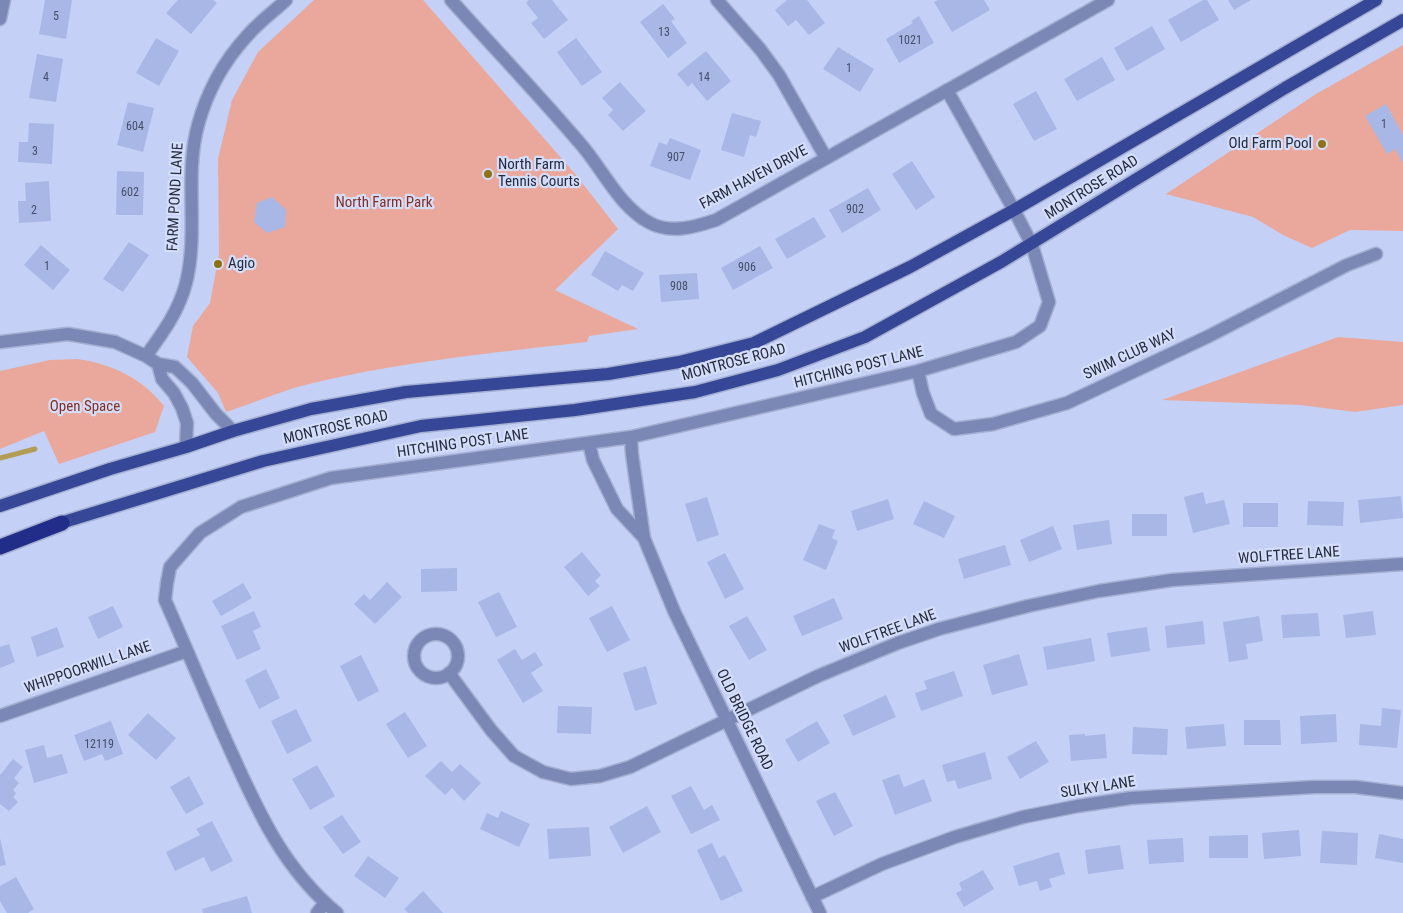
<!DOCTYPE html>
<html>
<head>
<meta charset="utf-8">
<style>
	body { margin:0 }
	canvas { display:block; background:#c4d0f6 }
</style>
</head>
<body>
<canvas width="1403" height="913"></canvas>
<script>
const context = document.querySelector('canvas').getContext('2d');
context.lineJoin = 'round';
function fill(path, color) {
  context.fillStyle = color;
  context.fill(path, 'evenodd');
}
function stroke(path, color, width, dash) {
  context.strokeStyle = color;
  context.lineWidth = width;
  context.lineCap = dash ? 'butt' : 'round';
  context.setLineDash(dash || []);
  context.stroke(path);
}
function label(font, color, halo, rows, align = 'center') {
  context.font = font + ' "Roboto Condensed",sans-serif';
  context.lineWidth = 4.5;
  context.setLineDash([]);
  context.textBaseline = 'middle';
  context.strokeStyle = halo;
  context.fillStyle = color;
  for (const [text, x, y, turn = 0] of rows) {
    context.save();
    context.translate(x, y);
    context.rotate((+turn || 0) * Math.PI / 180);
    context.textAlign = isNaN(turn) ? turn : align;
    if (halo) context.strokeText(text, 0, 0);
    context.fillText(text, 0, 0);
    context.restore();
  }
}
const green = new Path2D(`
	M314,0h109l153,175 42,54 -63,61 83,39 -49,7 -2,6c-96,11 -192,20 -286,44 -25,7 -50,18 -75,26l-8,-19 -31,-36 6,-31 17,-23 9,-49 -1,-95 14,-59 26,-48z
	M1403,45v186l-53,-1 -38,18 -29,-13 -30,-18 -87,-23 150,-100z
	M1338,337l65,5v63l-48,7 -55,-7 -138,-5z
	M77,359c35,5 65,19 87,47l-9,26 -96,32 -15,-33 -44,18v-78l50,-11z`);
const stream = new Path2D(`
	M0,458l35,-9`);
const building = new Path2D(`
	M45,0h27l-6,39 -27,-5z
	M178,0h35l4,3 -26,31 -25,-21z
	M529,0h23l16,20 -24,19 -13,-16 7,-5 -12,-15z
	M787,0h20l18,23 -16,12 -13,-15 -8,6 -13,-16z
	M938,0h46l6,10 -38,22 -18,-30z
	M1203,0h4l12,20 -38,22 -13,-22z
	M1228,0h23l-17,10z
	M663,4l12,15 -4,2 16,22 -19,15 -28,-36z
	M919,16l15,27 -35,20 -13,-24 27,-16 -2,-2z
	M1152,26l13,23 -38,22 -13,-23z
	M156,38l23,13 -20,35 -23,-13z
	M576,38l26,34 -20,14 -25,-34z
	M838,47l36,22 -14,23 -37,-23z
	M706,51l25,30 -24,20 -15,-18 -4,4 -11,-13z
	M37,54l26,5 -7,43 -27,-4z
	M1102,57l13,23 -38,21 -13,-22z
	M620,82l26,29 -23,20 -15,-16 5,-5 -11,-12z
	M1036,91l21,38 -23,12 -21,-37z
	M128,102l26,6 -11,44 -26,-7z
	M1386,104l17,31v28l-8,-14 -8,5 -22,-38z
	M732,113l29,8 -5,16 -6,-2 -6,22 -23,-7z
	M29,123l25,1 -2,40 -34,-2 1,-20h9z
	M670,138l31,12 -11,30 -40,-14 9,-24 8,3z
	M912,161l23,36 -19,13 -24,-36z
	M117,171l27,1 -1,43h-27z
	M49,181l2,40 -32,2 -1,-22h8l-1,-18z
	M868,188l13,22 -39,23 -13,-23z
	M272,197l14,13 -1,17 -18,6 -13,-11 3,-19z
	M814,217l12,20 -39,22 -12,-20z
	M129,242l20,13 -26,37 -20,-13z
	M41,245l29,25 -17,20 -29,-25z
	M760,246l13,22 -40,22 -12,-22z
	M605,251l39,22 -11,18 -11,-6 -4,6 -27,-16z
	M697,273l2,26 -38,3 -2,-27z
	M1203,492l3,12 18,-4 6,24 -37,9 -9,-36z
	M1401,496l2,22 -43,5 -2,-23z
	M707,497l12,38 -22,7 -12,-38z
	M888,499l6,20 -37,12 -6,-20z
	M924,501l31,15 -11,22 -31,-14z
	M1308,501l36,1 -1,24 -36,-1z
	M1243,503h35v24h-35z
	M1132,514h35v22h-35z
	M1109,520l3,24 -35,6 -4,-25z
	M819,524l16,6 -3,8 6,3 -12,29 -23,-10z
	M1053,526l9,23 -33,13 -9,-22z
	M1005,545l6,20 -47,14 -6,-20z
	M582,552l19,23 -6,6 5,5 -12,10 -24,-29z
	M725,553l19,36 -19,10 -18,-37z
	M457,568v23l-36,1v-23z
	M387,582l15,15 -27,27 -21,-20 10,-10 6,6z
	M243,583l9,15 -31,18 -9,-15z
	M499,592l18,35 -21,10 -18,-35z
	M834,598l9,21 -41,17 -9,-20z
	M113,606l10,21 -25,12 -10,-22z
	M612,606l18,34 -23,12 -18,-34z
	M254,611l7,16 -8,4 8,18 -24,11 -16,-34z
	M1373,611l3,24 -30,3 -3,-23z
	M1318,613l2,23 -37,2 -2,-23z
	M747,616l20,34 -18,10 -20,-34z
	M1259,616l4,25 -17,3 2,15 -19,3 -6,-40z
	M1203,621l2,23 -38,4 -2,-22z
	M57,627l7,20 -27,10 -6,-20z
	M1147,627l3,24 -39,6 -4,-24z
	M1091,638l4,23 -48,9 -4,-23z
	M9,644l6,18 -15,6v-21z
	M515,649l7,11 13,-8 8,13 -12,8 12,18 -20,12 -26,-43z
	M1019,654l9,31 -36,10 -9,-30z
	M361,655l18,36 -21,11 -18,-36z
	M646,666l11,38 -22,7 -12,-38z
	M266,669l14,29 -21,11 -14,-29z
	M954,671l9,25 -42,15 -6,-18 12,-4 -3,-8z
	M886,695l10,22 -43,19 -10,-21z
	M558,706l34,1 -1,27 -34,-1z
	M1382,708l19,2 -4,38 -38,-3 1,-21 21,2z
	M296,709l16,32 -25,13 -16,-33z
	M405,712l22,34 -19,12 -22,-34z
	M148,713l28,25 -20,22 -28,-25z
	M1336,714l1,28 -36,2 -1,-28z
	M1244,720h36l1,25h-37z
	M111,721l12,33 -18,7 -3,-7 -18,7 -10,-26z
	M817,721l13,22 -32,19 -13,-22z
	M1224,724l2,22 -39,3 -2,-22z
	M1133,727l35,2 -1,26 -35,-1z
	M1085,734v2l20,-2 2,24 -36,3 -2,-26z
	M1036,741l13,21 -29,17 -13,-22z
	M44,745l3,13 15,-4 6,19 -34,10 -9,-33z
	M985,752l7,27 -34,10 -3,-9 -8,2 -5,-17z
	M13,759l10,8 -9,11 5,5 -6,7 3,3 -3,4 5,5 -9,9 -9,-7v-29z
	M441,761l11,11 8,-8 21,19 -17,18 -12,-13 -7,7 -20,-19z
	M317,765l18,31 -25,14 -18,-31z
	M899,774l5,13 20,-8 8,22 -37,14 -13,-35z
	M189,776l15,28 -18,10 -16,-27z
	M691,786l13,24 8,-5 8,15 -29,14 -20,-38z
	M835,792l18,34 -19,10 -18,-35z
	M647,806l14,26 -38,21 -14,-26z
	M501,811l29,13 -11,23 -39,-18 7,-16 11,5z
	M342,815l19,27 -18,12 -20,-27z
	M212,821l21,40 -22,11 -7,-15 -29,14 -9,-19 34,-17 -4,-6z
	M589,827l2,29 -42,3 -2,-30z
	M1299,830l2,26 -37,3 -2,-26z
	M1322,831l36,2 -1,32 -37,-2z
	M1379,834l24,5v24l-28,-5z
	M1248,835v23h-39v-22z
	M0,838l6,27 -6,1z
	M1183,838l1,24 -35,2 -2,-24z
	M712,843l7,15 6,-3 18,36 -22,10 -24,-51z
	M1120,845l4,24 -36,5 -3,-24z
	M1059,852l6,22 -16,5 3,8 -12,4 -3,-10 -18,5 -6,-20z
	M368,856l31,22 -14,20 -31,-22z
	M983,870l11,19 -30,18 -8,-14 6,-3 -3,-7z
	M16,877l18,32 -6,4h-21l-7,-12v-15z
	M423,891l20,22h-35l-4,-4z
	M247,896l5,17h-49l-1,-4z`);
const minor = new Path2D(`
	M451,0c42,47 86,93 127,141 24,26 40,65 72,82 21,11 45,4 66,-3l392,-220
	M717,0l43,49 19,26 47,83
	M0,19l4,-19
	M0,342l68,-8 47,8 31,14 12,8 17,3 17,16 24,31 17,17
	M146,356c16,-22 33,-45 40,-73 13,-51 -2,-107 12,-158 9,-33 26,-64 49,-89 11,-13 26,-24 39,-36
	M158,364l4,15 12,14 8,15 5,15 -1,24
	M918,371l5,22 8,21 23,15 39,-5 74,-21 142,-67 138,-71 29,-11
	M631,437l1,17 12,84 30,73 146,302
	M589,443l4,17 24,49 27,29
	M414 656a22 22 0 1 1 44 0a22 22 0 1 1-44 0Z
	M449,673l42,57 23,26 29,16 28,7 29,-3 30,-9 188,-91 80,-33 41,-14 89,-23 71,-15 73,-11 231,-16
	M0,716l187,-65
	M812,897l70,-33 73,-27 68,-20 55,-11 53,-8 183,-11h42l47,6
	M317,913l8,-10
	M337,913c-58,-48 -83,-111 -113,-177 -20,-45 -39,-91 -59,-136l2,-17 3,-16 30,-34 41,-26 90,-29 300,-41 287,-66 98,-29 24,-16 9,-24 -17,-57 -18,-35 -67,-120`);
const major = new Path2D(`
	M0,506l110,-37 76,-22 47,-16 78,-22 95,-17 202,-18 71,-12 75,-19 156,-76 104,-57 362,-210
	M54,525l209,-64 158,-35 154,-16 120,-18 83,-22 87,-33 136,-75 284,-174 118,-68`);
const highway = new Path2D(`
	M0,547l62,-24`);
const markers = [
	[1322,144,5,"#8d7215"],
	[488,174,5,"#8d7215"],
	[218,264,5,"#8d7215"]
];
const numberNames = [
	["5",56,17],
	["13",664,33],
	["1021",910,41],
	["1",849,69],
	["4",46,78],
	["14",704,78],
	["1",1384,125],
	["604",135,127],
	["3",35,152],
	["907",676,158],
	["602",130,193],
	["902",855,210],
	["2",34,211],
	["1",47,267],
	["906",747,268],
	["908",679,287],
	["12119",99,745]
];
const poiNames = [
	["Old Farm Pool",1312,144,"right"],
	["North Farm",498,165],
	["Tennis Courts",498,182],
	["Agio",228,264]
];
const streetNames = [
	["FARM HAVEN DRIVE",754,178,-28],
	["MONTROSE ROAD",1092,188,-32],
	["FARM POND LANE",176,197,-87],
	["SWIM CLUB WAY",1130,355,-25],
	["MONTROSE ROAD",734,363,-15],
	["HITCHING POST LANE",859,368,-14],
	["MONTROSE ROAD",336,428,-13],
	["HITCHING POST LANE",463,444,-8],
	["WOLFTREE LANE",1289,556,-4],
	["WOLFTREE LANE",888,632,-20],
	["WHIPPOORWILL LANE",88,668,-19],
	["OLD BRIDGE ROAD",744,720,64],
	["SULKY LANE",1098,788,-9]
];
const parkNames = [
	["North Farm Park",384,203],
	["Open Space",85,407]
];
fill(green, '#e9a89b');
stroke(stream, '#b39c56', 5);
fill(building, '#a8b7e5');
stroke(minor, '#a4afd1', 15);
stroke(major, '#a4afd1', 15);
stroke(highway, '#a4afd1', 18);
stroke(minor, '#7b88b5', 12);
stroke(major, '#374797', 12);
stroke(highway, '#222d8a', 15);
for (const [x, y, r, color] of markers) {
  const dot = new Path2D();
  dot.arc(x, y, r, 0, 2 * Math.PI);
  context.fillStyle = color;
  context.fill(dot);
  stroke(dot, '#d4defb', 2);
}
label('12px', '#464e67', null, numberNames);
label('15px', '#252b3d', '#d4defb', poiNames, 'left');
label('15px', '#252b3d', '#d4defb', streetNames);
label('15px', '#862e21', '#d4defb', parkNames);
</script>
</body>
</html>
